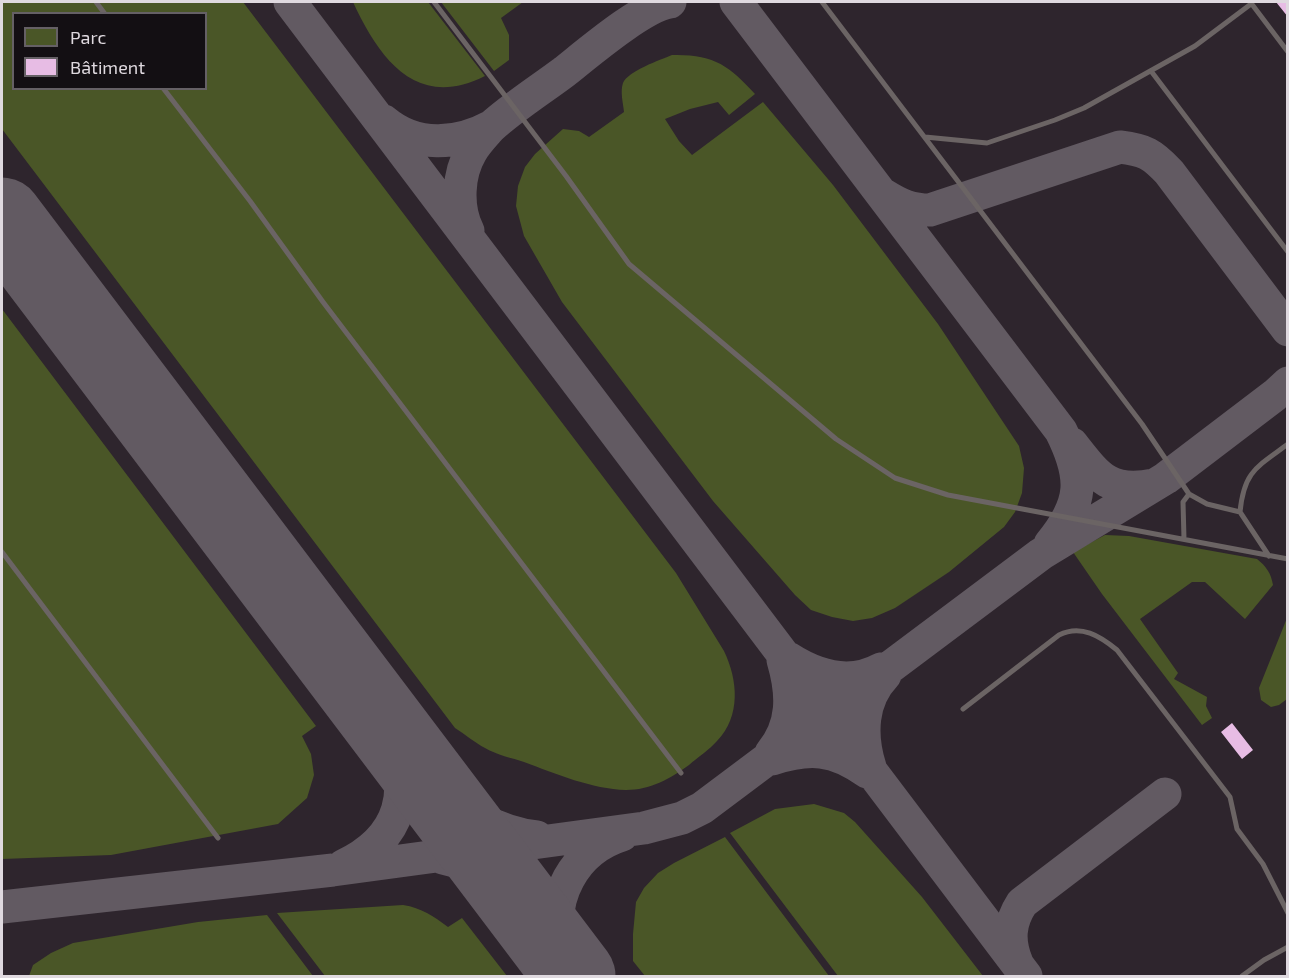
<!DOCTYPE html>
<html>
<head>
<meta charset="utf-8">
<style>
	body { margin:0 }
	#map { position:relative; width:1289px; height:978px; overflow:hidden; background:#2e252d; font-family:"Exo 2",sans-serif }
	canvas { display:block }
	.frame { position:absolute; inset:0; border:3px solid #dfd9df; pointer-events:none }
	.legend { position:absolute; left:12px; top:12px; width:195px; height:78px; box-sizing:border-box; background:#130f13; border:2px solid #656065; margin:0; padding:8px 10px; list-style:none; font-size:18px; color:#dfd9df }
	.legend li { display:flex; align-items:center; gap:12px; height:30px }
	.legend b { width:30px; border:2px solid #656065 }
</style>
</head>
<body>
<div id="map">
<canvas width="1289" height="978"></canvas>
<div class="frame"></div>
<ul class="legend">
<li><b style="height:16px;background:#4a5627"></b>Parc</li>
<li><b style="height:16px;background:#e7bce4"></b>Bâtiment</li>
</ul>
</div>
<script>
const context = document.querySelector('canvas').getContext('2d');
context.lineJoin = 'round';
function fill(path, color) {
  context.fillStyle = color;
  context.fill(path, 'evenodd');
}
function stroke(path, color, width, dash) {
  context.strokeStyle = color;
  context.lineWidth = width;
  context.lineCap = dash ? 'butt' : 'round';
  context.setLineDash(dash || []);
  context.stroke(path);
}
const green = new Path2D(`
	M2,2h241l433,571 48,78c14,29 17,65 -7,90 -8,9 -19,16 -28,24 -19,14 -39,25 -63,25 -34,-1 -70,-16 -102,-28 -12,-4 -27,-7 -39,-14 -10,-5 -20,-14 -30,-20l-453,-599zM14,14h192v74h-192z
	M353,2h75l57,74c-69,35 -106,-18 -132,-74z
	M441,2h82l-22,16 8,17v25l-15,11z
	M672,55c41,-1 57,10 83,39l-26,21 -11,-13 -28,7 -25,10 14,22 13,14 71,-53 70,83 105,139 81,122 5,22 -2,25 -7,19 -11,15 -55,45 -54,36 -23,10 -19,3 -21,-4 -21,-7 -16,-15 -82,-94 -151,-199 -38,-66 -8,-30 2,-20 7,-19 10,-13 28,-25 16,2 10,6 35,-25c-1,-9 -4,-21 -1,-29 5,-12 37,-23 49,-28z
	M2,309l314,417 -14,10 9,18 3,21 -7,23 -29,26 -167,31 -109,4z
	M1105,535l24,1 128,23c9,7 14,14 16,26l-28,34 -40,-37h-13l-52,37 38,54 -4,6 33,18 -1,9 6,12 -10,7 -100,-131 -29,-42z
	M1287,618v81l-8,6 -8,2 -10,-7 -2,-12z
	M814,804l30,9 11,9 67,75 61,79h-145l-108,-143 45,-24z
	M725,837l104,139h-184l-12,-15v-27l3,-32 8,-14 14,-15 16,-10z
	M403,905c19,3 30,11 45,22l14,-9 45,58h-182l-48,-63z
	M267,915l46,61h-284l4,-11 18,-12 22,-10 125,-21z`);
const taxiway = new Path2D(`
	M290,2l736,974
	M736,2l325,429c23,46 23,72 -11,113
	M384,121c32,27 73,24 108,5
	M884,195c16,10 27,15 46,15l190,-63c25,3 32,7 49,25l119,158
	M468,231c-12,-24 -10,-57 3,-79 6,-10 13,-17 20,-25 22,-20 49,-37 73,-55 24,-19 79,-66 106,-70
	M1072,444c26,33 37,50 82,41
	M788,658c28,18 62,28 93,11
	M771,753c23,-28 22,-59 12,-93
	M772,759c37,-12 62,-11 95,13
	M870,767c-10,-32 -9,-67 15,-92
	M429,784c31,25 67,49 108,53
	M443,858l31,8 29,16
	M343,866c61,-29 69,-76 46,-135
	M2,907l331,-37 311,-42 38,-10 20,-10 339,-254 125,-76 109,-83 13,-12
	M1017,963c-9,-22 -8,-40 5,-60l143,-109
	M576,976c-5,-9 -12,-19 -15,-29 -13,-48 13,-97 61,-112`);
const runway = new Path2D(`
	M2,218l573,758`);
const building = new Path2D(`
	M1276,2h12v15z
	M1232,723l21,27 -11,9 -21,-27z`);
const service = new Path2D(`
	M96,2l9,12
	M434,2l132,174 63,88 207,175 59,39 53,17 340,64
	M822,2l320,422 47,70 18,10 33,8 29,44
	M1251,3l37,49
	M1151,71l137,181
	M163,88l87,113 73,101 358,471
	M925,137l62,6 68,-23 29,-12 111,-62 56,-42
	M1240,512c4,-41 17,-45 48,-68
	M1184,539l-1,-37 6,-8
	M2,552l216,286
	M963,709l96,-74c22,-11 41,1 58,15l113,147 7,32 26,35 25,49
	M1242,976l22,-16 24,-13`);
fill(green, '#4a5627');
stroke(taxiway, '#625a62', 33);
stroke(runway, '#625a62', 81);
fill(building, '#e7bce4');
stroke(service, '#6b6464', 5);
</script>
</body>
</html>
